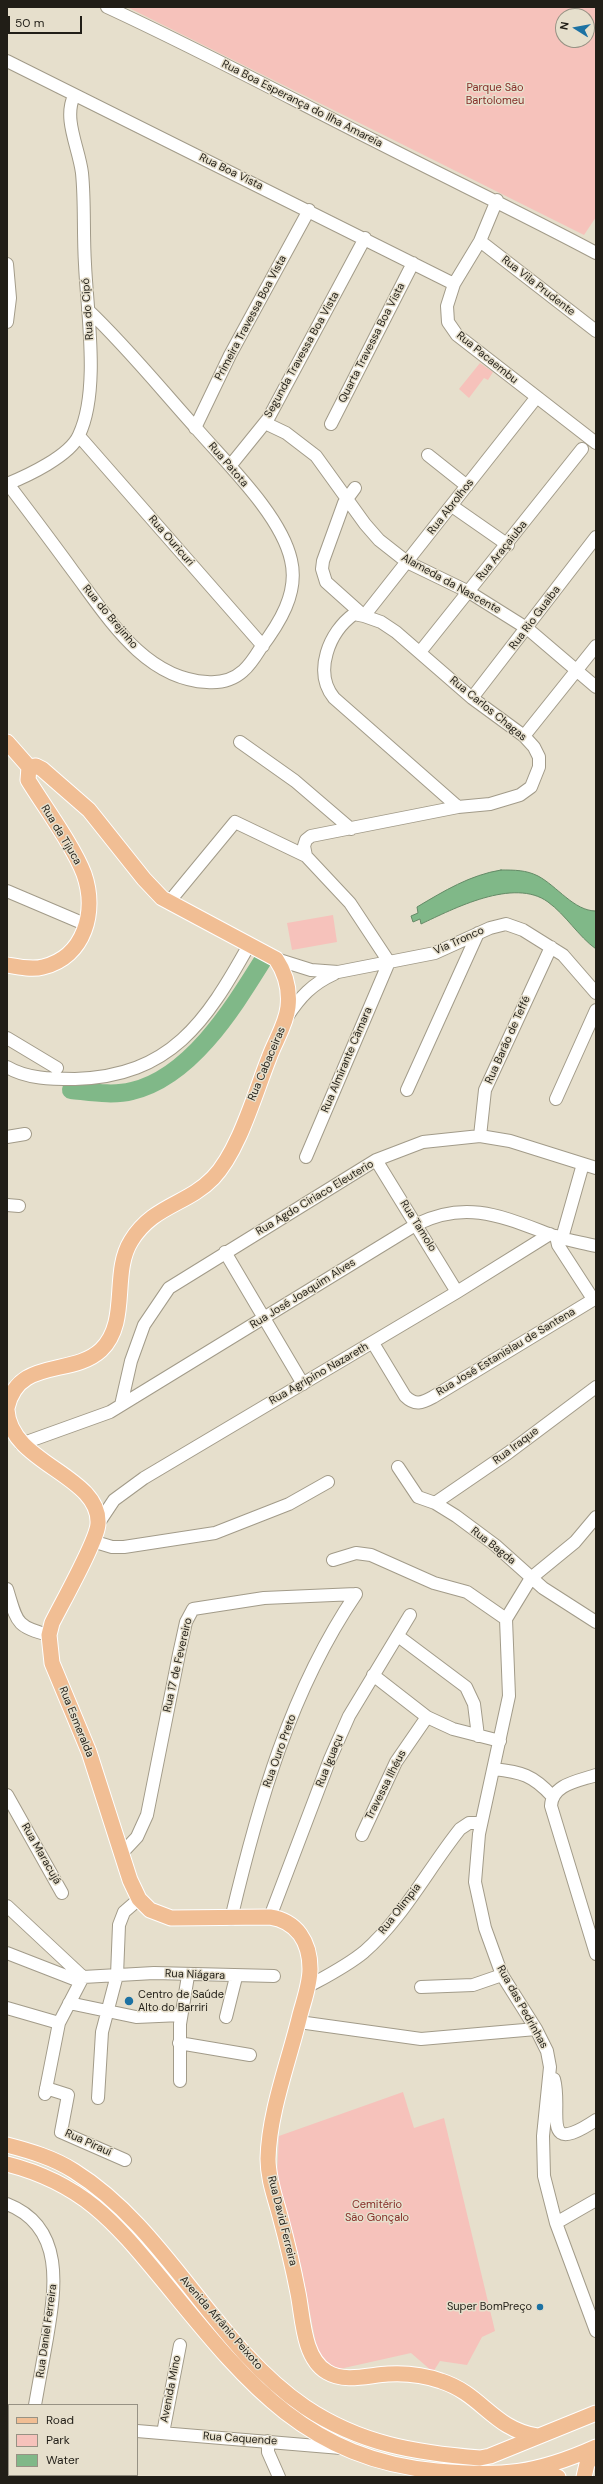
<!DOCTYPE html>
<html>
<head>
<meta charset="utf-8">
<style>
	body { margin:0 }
	#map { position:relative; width:603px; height:2484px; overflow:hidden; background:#e6dfcc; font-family:"DM Sans",sans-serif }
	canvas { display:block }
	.frame { position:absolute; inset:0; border:8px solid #211e17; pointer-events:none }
	.legend { position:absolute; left:8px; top:2404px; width:130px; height:72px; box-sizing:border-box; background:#e6dfcc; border:1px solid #979284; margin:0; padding:5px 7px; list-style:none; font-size:12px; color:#211e17 }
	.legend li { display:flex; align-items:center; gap:8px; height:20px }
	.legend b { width:20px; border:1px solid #979284 }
	.north { position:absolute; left:555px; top:8px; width:40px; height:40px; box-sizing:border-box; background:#e6dfcc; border:1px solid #979284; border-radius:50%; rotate:281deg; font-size:11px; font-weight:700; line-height:16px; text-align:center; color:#211e17 }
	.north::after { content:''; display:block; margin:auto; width:14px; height:18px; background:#1d72a3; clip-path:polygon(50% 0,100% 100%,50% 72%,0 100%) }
	.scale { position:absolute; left:8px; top:16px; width:74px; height:18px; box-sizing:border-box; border:2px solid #211e17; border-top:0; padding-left:5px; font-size:12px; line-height:14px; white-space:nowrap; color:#211e17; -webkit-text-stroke:3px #e6dfcc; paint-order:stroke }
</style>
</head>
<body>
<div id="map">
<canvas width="603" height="2484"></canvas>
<div class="frame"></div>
<ul class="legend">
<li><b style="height:5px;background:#f1be94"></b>Road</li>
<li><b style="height:11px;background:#f6c2bb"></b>Park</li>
<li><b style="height:11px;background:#80b888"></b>Water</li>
</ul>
<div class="north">N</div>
<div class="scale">50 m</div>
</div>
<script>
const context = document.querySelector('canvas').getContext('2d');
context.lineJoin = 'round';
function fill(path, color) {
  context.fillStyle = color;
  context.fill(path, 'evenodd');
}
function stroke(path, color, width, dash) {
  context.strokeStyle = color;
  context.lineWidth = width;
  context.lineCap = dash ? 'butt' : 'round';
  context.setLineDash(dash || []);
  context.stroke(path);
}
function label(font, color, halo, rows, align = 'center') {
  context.font = font + ' "DM Sans",sans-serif';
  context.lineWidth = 3;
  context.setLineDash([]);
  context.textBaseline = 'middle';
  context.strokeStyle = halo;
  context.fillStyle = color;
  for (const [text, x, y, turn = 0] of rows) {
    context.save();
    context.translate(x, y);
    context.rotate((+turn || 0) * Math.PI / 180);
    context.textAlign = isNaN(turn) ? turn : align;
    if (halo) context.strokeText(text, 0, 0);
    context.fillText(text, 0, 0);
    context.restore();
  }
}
const green = new Path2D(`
	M127,7h469v210l-12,18zM563,16h24v24h-24z
	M480,363l13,9 -5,8 -4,-2 -15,20 -10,-9z
	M333,915l4,27 -45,8 -5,-27z
	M403,2092l11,36 30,-10 51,213 -13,6 -15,28 -27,-4 -7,11 -22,-19 -76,17 -16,-10 -18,-95 -24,-89 2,-40z`);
const water = new Path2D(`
	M501,870c14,0 25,0 37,6 19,10 36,35 58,35v38c-18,-13 -30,-34 -48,-47 -34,-25 -95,7 -127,22l-1,-5 -7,3 -2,-6 7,-3 -1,-6c27,-16 53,-32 84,-37z`);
const river = new Path2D(`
	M71,1090c20,2 42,6 61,1 59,-14 101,-83 131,-131`);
const minor = new Path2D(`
	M107,7c91,42 179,89 268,134 74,38 148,73 221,112
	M7,61l447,223
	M497,200l-17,41 -26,43 -7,22 1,16 9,13 139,108
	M480,241l116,90
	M7,264l3,34 -3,24
	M265,423l21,10 30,23 49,68 14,16 28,22 62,30 59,37 68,58
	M331,424l82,-161
	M195,428l35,-73 79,-145
	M79,436l184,210
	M428,455l39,31
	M230,466l38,-47 97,-181
	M7,484c20,-8 63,-28 72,-49 21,-44 8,-123 6,-171 -2,-31 0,-61 -3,-91 -3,-25 -19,-54 -8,-77
	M8,484c22,29 44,58 65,87 34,45 71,108 134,111 13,1 26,-2 36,-11 7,-6 12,-14 17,-22 19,-25 39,-56 31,-89 -10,-45 -65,-97 -95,-132 -36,-40 -69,-81 -108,-118
	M452,506l56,39
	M420,652l162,-203
	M472,698l124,-161
	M524,736l72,-90
	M240,742l55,39 56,48
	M458,807l-124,-109c-21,-26 -5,-66 20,-84l10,2 172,-218
	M306,856l-2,-10 2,-6 5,-4 147,-29 32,-3 30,-9 11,-8 8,-20v-10l-5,-10 -10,-11 -52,-38 -76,-66 -15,-10 -17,-6 -38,-34 -4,-13 1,-8 21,-58 11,-15
	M7,891l80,34
	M169,902l66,-80 71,34 44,47 39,59 -83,195
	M276,959l35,11 27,2 97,-19 55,-25 16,-4 17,6 40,25 33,38
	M287,1017c13,-20 25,-33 47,-43
	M7,1038l50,30
	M7,1067c20,12 45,12 68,12 96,-3 131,-57 174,-134
	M407,1090l71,-157
	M556,1099l40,-89
	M480,1136l5,-46 66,-143
	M7,1137l18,-3
	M376,1160l81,132
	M7,1205l12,1
	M556,1236l2,9 35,54
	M562,1238l21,-74
	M225,1252l78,132
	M373,1343l32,53c10,10 17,7 28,1l163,-99
	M121,1405l10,-44 13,-36 25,-37 207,-128 47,-18 57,-6 30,5 86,27
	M21,1444l89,-32 307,-188c49,-24 84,-8 132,10 15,6 31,8 47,12
	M398,1467l20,30 17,6 21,13 39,29 48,43 53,34
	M435,1503l73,-50 88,-66
	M98,1524l16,-24 30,-22 313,-186 93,-58
	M92,1541l20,6h12l91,-14 74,-29 39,-22
	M333,1560l23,-7 15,2 63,28 33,9 39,27 3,77 -30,138 -4,48 10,46 17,47 34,54 11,22 3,16 -7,69 1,40 12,47 40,108
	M7,1589c10,32 8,38 42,46
	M506,1619l25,-41 44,-36 21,-25
	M398,1636l68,51 8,17 4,32
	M373,1675l54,42 26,12 47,12
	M494,1769c27,3 39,6 58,27
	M596,1775c-17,6 -44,9 -45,31l45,148
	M7,1795l55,98
	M362,1835l34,-73 31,-45
	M122,1853l15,-16 10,-22 32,-161 7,-32 7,-13 71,-11 92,-4
	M7,1906l76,71 -24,46 -14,71
	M270,1917l60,-158 19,-43 61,-101
	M231,1919c27,-114 59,-228 125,-325
	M7,1953l72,28
	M83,1977l71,-4 120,3
	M307,1987c20,-11 40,-21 57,-35 39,-34 64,-83 96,-123l9,-6h12
	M421,1987l52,-2 29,-10
	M69,2003l67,14 45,-2
	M7,2008l52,15
	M226,2017l10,-40
	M299,2022l122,17 115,-10
	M179,2043l71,12
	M554,2079c9,32 -15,79 42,41
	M180,2081v-57l8,-48
	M46,2088l22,7 -7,37 64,28
	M98,2098l4,-66 15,-57 2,-50 5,-13 15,-13
	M7,2204c59,23 48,86 40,134 -4,22 -8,45 -12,67
	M556,2223l40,-23
	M137,2431l204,17
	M163,2433l17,-88
	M268,2441v11l11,25
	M23,2477l1,-2
	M82,2477v-2`);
const major = new Path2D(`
	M7,742l22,25
	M7,965c11,2 25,5 36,2 42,-10 54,-56 41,-93 -10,-27 -40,-68 -56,-94l1,-13
	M7,1408c11,-51 65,-31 94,-58 29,-28 10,-77 30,-109 22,-36 56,-36 82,-63 26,-27 42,-85 56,-120 6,-17 17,-33 19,-51 2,-18 -2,-33 -12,-48l-114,-61 -18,-19 -55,-69 -47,-41 -6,-3 -7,1
	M7,1410c3,54 94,65 91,114 -1,17 -36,79 -46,99l-3,12 3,28 37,89 41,128 9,19 11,11 21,8 99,-1c27,4 40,25 40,52 0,15 -6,31 -10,46 -11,46 -31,97 -32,144 0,20 7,38 12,57 7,26 13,51 18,77 5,25 5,65 29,79 18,11 42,3 61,2 17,-1 36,1 53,7 41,13 52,48 96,55
	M7,2145c23,6 47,13 67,26 93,58 140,174 231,236 55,37 111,46 175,51l10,-2 106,-43
	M7,2164c78,20 109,60 158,119 78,95 139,176 272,188 64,6 99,3 159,-24
	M535,2472l23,5
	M584,2477l3,-13 9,-13`);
const markers = [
	[129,2001,5,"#1d72a3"],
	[540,2307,4,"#1d72a3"]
];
const parkNames = [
	["Parque São",495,88],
	["Bartolomeu",495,101],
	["Cemitério",377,2205],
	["São Gonçalo",377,2218]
];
const streetNames = [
	["Rua Boa Esperança do Ilha Amareia",302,104,27],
	["Rua Boa Vista",231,172,26],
	["Rua Vila Prudente",538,286,38],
	["Rua do Cipó",88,309,-94],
	["Primeira Travessa Boa Vista",251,318,-62],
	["Quarta Travessa Boa Vista",372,343,-63],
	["Segunda Travessa Boa Vista",302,355,-61],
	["Rua Pacaembu",487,358,39],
	["Rua Patota",228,465,49],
	["Rua Abrolhos",451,507,-52],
	["Rua Ouricuri",171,541,49],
	["Rua Araçaiuba",502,551,-51],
	["Alameda da Nascente",451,584,29],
	["Rua do Brejinho",110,617,50],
	["Rua Rio Guaiba",535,618,-53],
	["Rua Carlos Chagas",488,709,39],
	["Rua da Tijuca",61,835,59],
	["Via Tronco",459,941,-24],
	["Rua Barão de Teffé",508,1040,-66],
	["Rua Almirante Câmara",347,1060,-67],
	["Rua Cabaceiras",267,1064,-67],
	["Rua Agdo Ciriaco Eleuterio",315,1198,-31],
	["Rua Tamolo",418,1226,58],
	["Rua José Joaquim Alves",303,1294,-32],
	["Rua José Estanislau de Santena",506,1352,-31],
	["Rua Agripino Nazareth",319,1374,-30],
	["Rua Iraque",516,1446,-37],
	["Rua Bagda",493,1546,38],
	["Rua 17 de Fevereiro",178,1665,-77],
	["Rua Esmeralda",76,1722,68],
	["Rua Ouro Preto",280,1751,-70],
	["Rua Iguaçu",330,1761,-68],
	["Travessa Ilhéus",386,1785,-63],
	["Rua Maracujá",41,1854,60],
	["Rua Olimpia",400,1909,-52],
	["Rua Niágara",195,1975,2],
	["Rua das Pedrinhas",522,2007,61],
	["Rua Pirauí",88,2143,24],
	["Rua David Ferreira",282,2221,76],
	["Avenida Afrânio Peixoto",221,2323,49],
	["Rua Daniel Ferreira",47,2331,-82],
	["Avenida Mino",171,2389,-79],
	["Rua Caquende",240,2439,4]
];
const poiNames = [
	["Centro de Saúde",138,1995],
	["Alto do Barriri",138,2008],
	["Super BomPreço",532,2307,"right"]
];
fill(green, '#f6c2bb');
fill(water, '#80b888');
stroke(water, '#648a66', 1);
stroke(river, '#80b888', 18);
stroke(minor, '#a29b89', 14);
stroke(major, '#fff', 17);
stroke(minor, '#fff', 12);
stroke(major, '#f1be94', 15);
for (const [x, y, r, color] of markers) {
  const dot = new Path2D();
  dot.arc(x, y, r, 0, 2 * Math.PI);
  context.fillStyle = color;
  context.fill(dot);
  stroke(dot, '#e6dfcc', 1.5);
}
label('11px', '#852e28', '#e6dfcc', parkNames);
label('11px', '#211e17', '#e6dfcc', streetNames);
label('11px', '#211e17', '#e6dfcc', poiNames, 'left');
</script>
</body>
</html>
